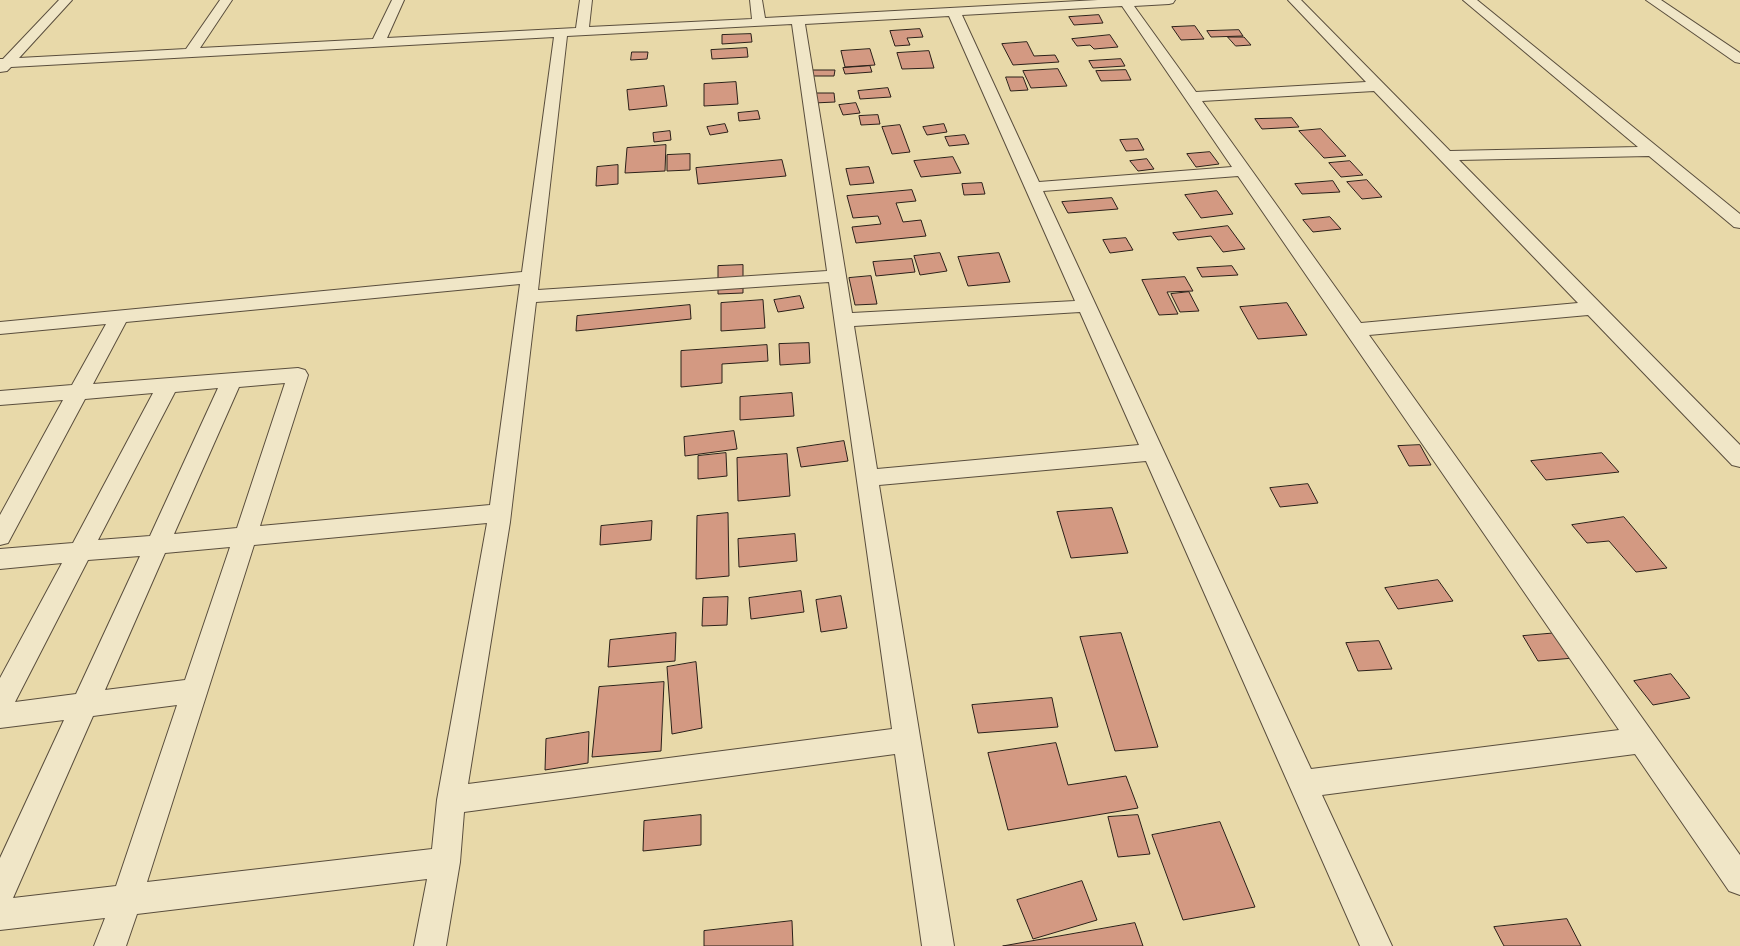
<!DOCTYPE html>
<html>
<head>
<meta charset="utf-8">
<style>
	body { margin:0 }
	canvas { display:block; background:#e8d9a9 }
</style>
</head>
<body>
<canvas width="1740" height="946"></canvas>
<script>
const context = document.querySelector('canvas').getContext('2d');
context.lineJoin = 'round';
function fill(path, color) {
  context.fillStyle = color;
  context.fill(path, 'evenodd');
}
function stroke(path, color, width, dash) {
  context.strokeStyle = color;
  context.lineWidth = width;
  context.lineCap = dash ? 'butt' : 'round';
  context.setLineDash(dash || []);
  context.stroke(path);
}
const building = new Path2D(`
	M1099,15l4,8 -29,2 -5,-8z
	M1195,26l9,13 -23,1 -9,-13z
	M920,29l3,8 -16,1 3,7 -15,1 -5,-15z
	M1239,30l4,6 -32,1 -4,-6z
	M751,34l1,8 -30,2v-9z
	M1110,35l8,12 -24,2 -4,-4 -13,1 -5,-7z
	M1228,37h16l7,8 -15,1z
	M1027,42l7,14 21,-1 4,7 -46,3 -11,-21z
	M747,48l1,9 -36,2 -1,-9z
	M870,49l5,16 -30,2 -4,-16z
	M929,51l5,17 -32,1 -5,-16z
	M632,52h16l-1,7 -16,1z
	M1121,59l4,7 -32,2 -4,-7z
	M870,66l2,6 -27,2 -2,-6z
	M1058,69l9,17 -36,2 -8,-17z
	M811,70h24l-1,6h-24z
	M1126,70l5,10 -30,1 -5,-10z
	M1006,77h17l5,13 -17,1z
	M736,82l2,22 -34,2v-22z
	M664,86l3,20 -38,4 -2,-20z
	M888,88l3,9 -31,2 -2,-8z
	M814,93h20l1,9 -21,1z
	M856,103l4,10 -17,2 -4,-10z
	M758,111l2,8 -21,2 -1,-8z
	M878,115l2,9 -19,1 -2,-9z
	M1292,118l7,9 -37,2 -7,-10z
	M725,124l3,8 -18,3 -3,-8z
	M944,124l3,8 -20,3 -4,-8z
	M900,125l10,27 -18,2 -10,-27z
	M1321,129l25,27 -22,2 -25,-27z
	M670,131l1,9 -17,2 -1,-9z
	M965,135l4,9 -20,2 -4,-9z
	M1138,139l6,11 -18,1 -6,-11z
	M666,145l-1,26 -40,2 2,-25z
	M1210,152l9,12 -23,3 -9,-13z
	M690,154v16l-23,1v-16z
	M953,157l8,16 -40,4 -7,-16z
	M1147,159l7,10 -16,2 -8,-10z
	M782,160l4,16 -88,8 -2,-16z
	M1350,161l13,14 -22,2 -12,-14z
	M618,165v19l-22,2 1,-19z
	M869,167l5,16 -24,2 -4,-16z
	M1367,180l15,17 -20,2 -15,-17z
	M1333,181l7,11 -38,2 -7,-10z
	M982,183l3,11 -21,1 -2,-11z
	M912,190l4,11 -20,2 7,19 18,-2 5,16 -70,7 -4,-16 29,-3 -3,-8 -25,2 -6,-22z
	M1217,191l16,23 -32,4 -16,-23z
	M1112,198l6,11 -50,4 -6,-11z
	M1330,217l11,12 -28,3 -10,-12z
	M1228,226l17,23 -22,3 -12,-16 -33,4 -5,-7z
	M1126,238l7,12 -23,3 -7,-13z
	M940,253l7,18 -27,4 -6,-19z
	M999,253l11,29 -42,4 -10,-29z
	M912,259l3,13 -39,4 -3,-14z
	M743,265v28l-25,1v-28z
	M1232,266l6,9 -36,2 -5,-9z
	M871,276l6,28 -22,1 -6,-27z
	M1185,277l8,14 -26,1 11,22 -19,1 -17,-35z
	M1189,292l10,19 -19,1 -9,-18z
	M800,296l4,12 -26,4 -4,-12z
	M763,300l2,28 -44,3v-28z
	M1287,303l20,32 -49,4 -18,-32z
	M690,305l1,14 -115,12 1,-15z
	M809,343l1,20 -30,2 -1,-21z
	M767,345l1,16 -46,3v19l-41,4v-36z
	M792,393l2,23 -54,4v-23z
	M734,431l3,18 -52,7 -1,-19z
	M844,441l4,20 -47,6 -4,-19z
	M1420,445l11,20 -22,1 -11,-20z
	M726,453l1,23 -29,3v-23z
	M1602,453l17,19 -73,8 -15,-19z
	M787,454l3,42 -52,5 -1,-43z
	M1308,484l10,19 -38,4 -10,-19z
	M1112,508l16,45 -57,5 -14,-46z
	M728,513l1,63 -33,3 1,-63z
	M1624,517l43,51 -31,4 -27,-31 -22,2 -15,-18z
	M652,521l-1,19 -51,5 1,-19z
	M795,534l2,27 -58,6 -1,-28z
	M1438,580l15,21 -55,8 -13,-21z
	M801,591l3,21 -53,7 -2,-21z
	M841,596l6,32 -26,4 -5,-32z
	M728,597l-1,28 -25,1 1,-28z
	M676,633l-1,28 -67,6 2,-27z
	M1121,633l37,114 -43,4 -35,-114z
	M1557,633l17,25 -36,3 -15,-25z
	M1379,641l13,28 -34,2 -12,-28z
	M696,662l6,66 -30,6 -5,-67z
	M1671,674l19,24 -37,7 -19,-24z
	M664,682l-3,69 -69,6 7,-70z
	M1052,698l6,29 -80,6 -6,-28z
	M589,732l-1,31 -43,7 1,-31z
	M1056,743l12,42 58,-9 12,32 -130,22 -20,-77z
	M701,815v30l-58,6 1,-30z
	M1138,815l12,39 -32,3 -10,-40z
	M1220,822l35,85 -72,13 -31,-85z
	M1082,881l15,39 -64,19 -16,-39z
	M1567,919l14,27h-77l-10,-19z
	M792,921l1,25h-89v-15z
	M1135,923l8,23h-140z`);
const minor = new Path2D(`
	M59,0h13l-53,58 167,-9 34,-49h12l-32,48 173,-9 19,-39h12l-17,38 189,-10 4,-28h12l-3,27 163,-8 -2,-19h12l3,18 333,-18h77l-2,3 -4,1 -35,2 62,86 170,-10 -78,-82h13l149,151 188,-4 -175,-147h14l263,214v14l-6,-1 -85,-71 -190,4 281,285v22l-8,-2 -144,-150 -219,20 371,520v40l-11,-4 -94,-137 -313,41 70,151h-32l-214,-485 -267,24 75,461h-32l-27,-192 -431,58 -4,50 -14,84h-32l13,-67 -290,35 -11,32h-32l11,-28 -105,12v-72l64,-138 -64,8v-50l62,-115 -62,6v-20l73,-6 80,-150 -68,6 -77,144 -8,2v-30l63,-115 -63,5v-14l72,-6 34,-61 -106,10v-12l522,-50 32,-235 -543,30 -4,4 -7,1v-13h3zM1122,6l110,161 -193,15 -77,-167zM949,16l126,285 -223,12 -47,-289zM792,24l35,247 -289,19 29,-254zM1374,91l204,212 -217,20 -159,-222zM1238,176l381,554 -308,39 -268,-578zM829,282l63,447 -424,55 42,-262 26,-220zM520,284l-30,221 -230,21 48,-151 -3,-5 -7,-2 -205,16 33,-62zM1080,312l59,133 -262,24 -23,-143zM285,383l-48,145 -63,6 65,-147zM218,388l-68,148 -52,4 77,-148zM487,523l-50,277 -5,49 -285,33 107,-337zM230,547l-45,133 -80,10 60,-137zM140,556l-64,138 -61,8 73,-142zM177,705l-61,181 -103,12 80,-182z
	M1646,0h15l79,53v10l-5,-1z`);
fill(building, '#d39982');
stroke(building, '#2b2019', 1);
stroke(minor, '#5a4e3d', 2);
fill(minor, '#f0e6c7');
</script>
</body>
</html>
